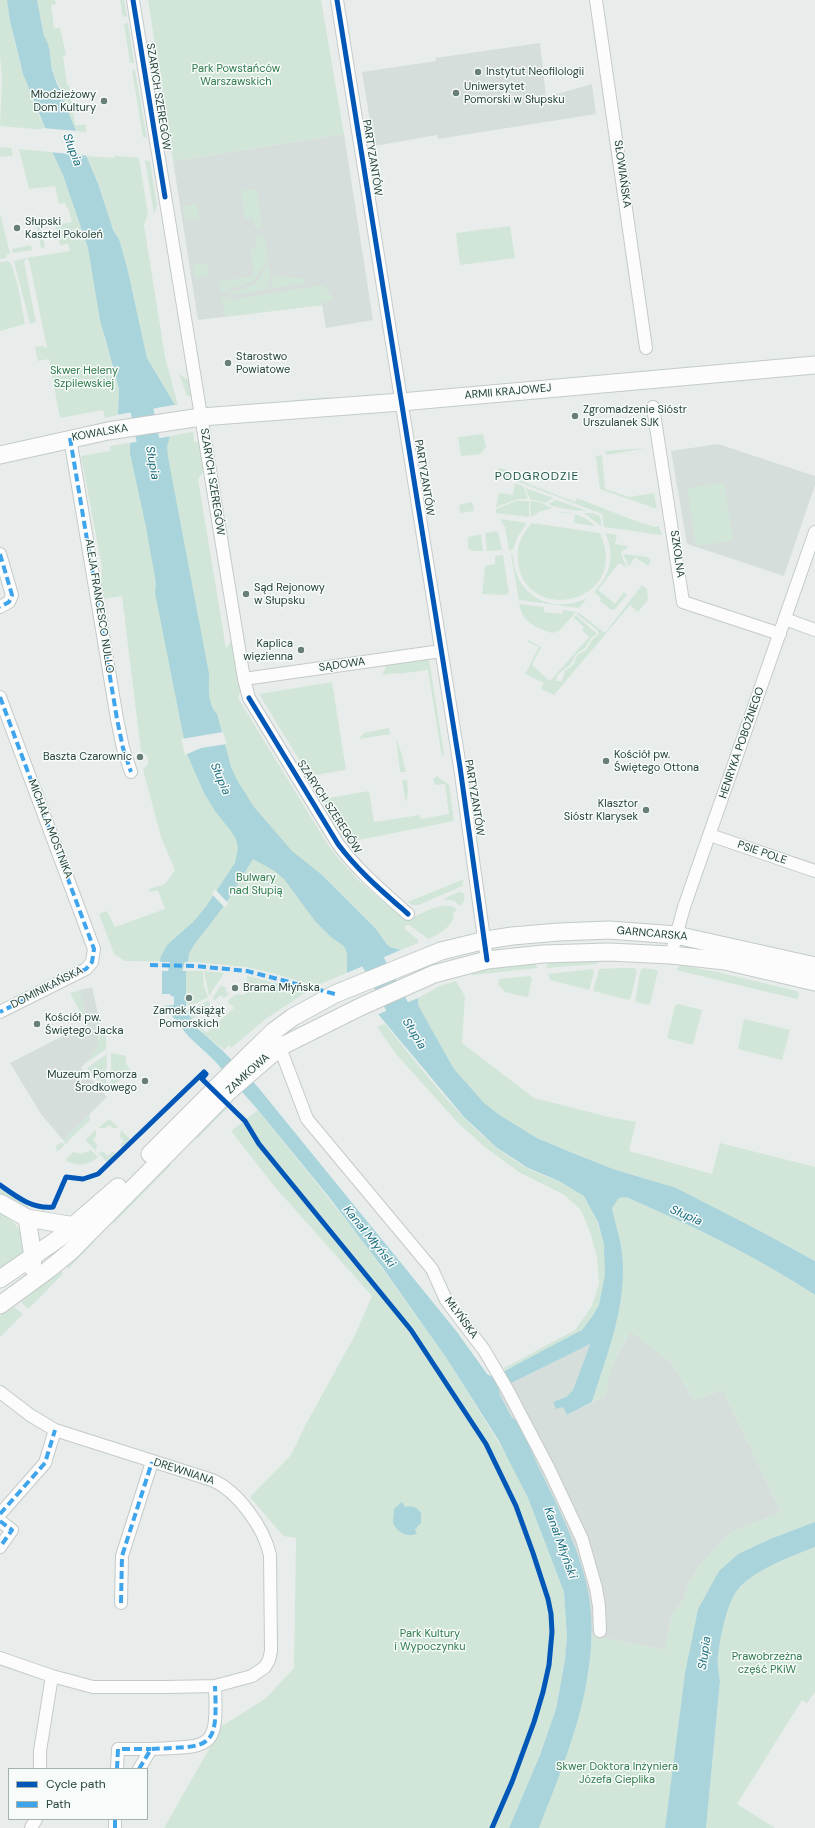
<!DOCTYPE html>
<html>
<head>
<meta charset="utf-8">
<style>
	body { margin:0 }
	#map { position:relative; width:815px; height:1828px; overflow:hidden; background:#e8edeb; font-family:"DM Sans",sans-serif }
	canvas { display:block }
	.legend { position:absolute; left:8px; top:1768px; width:140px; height:52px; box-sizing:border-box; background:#f7fbf9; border:1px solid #a3b1ad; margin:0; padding:5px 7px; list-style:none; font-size:12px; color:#24423a }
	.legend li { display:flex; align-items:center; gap:8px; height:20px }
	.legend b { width:20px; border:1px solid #a3b1ad }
</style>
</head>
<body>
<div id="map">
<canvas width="815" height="1828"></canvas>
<ul class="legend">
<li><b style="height:5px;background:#0057b8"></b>Cycle path</li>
<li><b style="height:5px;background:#3ea4ec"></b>Path</li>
</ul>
</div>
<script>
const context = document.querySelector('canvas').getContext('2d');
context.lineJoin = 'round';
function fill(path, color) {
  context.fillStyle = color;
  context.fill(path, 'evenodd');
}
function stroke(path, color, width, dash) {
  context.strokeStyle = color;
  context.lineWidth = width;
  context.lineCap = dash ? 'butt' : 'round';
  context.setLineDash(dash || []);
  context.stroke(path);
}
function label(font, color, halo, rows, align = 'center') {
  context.font = font + ' "DM Sans",sans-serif';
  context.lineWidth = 3;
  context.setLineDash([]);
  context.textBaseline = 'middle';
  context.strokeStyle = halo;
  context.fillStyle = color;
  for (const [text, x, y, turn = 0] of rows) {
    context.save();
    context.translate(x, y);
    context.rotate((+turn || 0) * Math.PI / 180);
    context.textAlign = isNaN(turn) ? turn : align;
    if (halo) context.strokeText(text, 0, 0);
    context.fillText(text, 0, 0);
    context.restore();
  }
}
const built = new Path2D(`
	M540,43l6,54 46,-13 4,30 -158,25 -1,-4 -63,11 -12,-74 74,-11 -1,-3z
	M344,134l29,186 -47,8 -4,-23 -124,15 -25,-159z
	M718,444l97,32v9l-31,91 -97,-32 -16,-93z
	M92,987l7,31 -1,28 -6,10 -11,12 26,29 -44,43 -22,-26 -31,-51 76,-39 -3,-6 2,-1 -5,-27z
	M631,1331l40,31 23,38 29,-10 58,122 -51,21 -30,32 -12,19 -4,15 -12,16 -7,35 -73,-14 -1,-18 -5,-36 -15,-45 -40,-87 -2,-9 -11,-21 -6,-2 -12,-23 -1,-6 77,-39 14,-6 -17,46 -7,7 -13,5 10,5 4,8 38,-19 5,-25 10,-21z`);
const green = new Path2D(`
	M0,0h7c6,45 19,89 39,130l-46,-4 2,-48 -2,-22z
	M37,0h18l1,4 -5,1 3,23h6l6,27 -3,1 4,29h2l6,40h11v7l-10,-1 -12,-29 -1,-10 -9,-16 -7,-35 -3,-5z
	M120,0h4l3,16 -4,1z
	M148,0h173l23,134 -171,27z
	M128,23l6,40h-4l-6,-39z
	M132,70h3l12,68 -4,-1z
	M0,147l11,1 2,8 -13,1z
	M19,149l33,3 11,23 25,73 17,93 14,48 -1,26 -13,3 -2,-8 -43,8 -11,-59 -11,2 -3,-14 7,-1 5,2 -18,-88 -3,-2 -2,4 12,60 -6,2 -16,-63 12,-3 44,-7 -2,-7 -8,1 -5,-20 17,-3 -4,-15h-2l-1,-4 -6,1 -4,-18 -26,3z
	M87,156l27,2 1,-2 24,2 9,56 -4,11 21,132 13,48h-3l-28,-47 -20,-91 -8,-28 -8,-13 -9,-33z
	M145,160l5,1 7,45 -3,8z
	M252,189l5,3 5,34 -3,2 -6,-2 1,-6 -2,-3 -7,2 -4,-28z
	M197,204l2,14 -13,2 -2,-14z
	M0,213l10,41h-3l-1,4 -6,1z
	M41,226l4,21 -4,1 -4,-21z
	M510,226l5,32 -55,7 -4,-32z
	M259,234l5,1 4,24 -14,22 -33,11 -2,-10 35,-6 -4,-29h7l-1,-8z
	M31,245l1,5 -19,3 -1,-4z
	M8,261l3,2 7,23 7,38 -25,7v-69z
	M207,263l2,13 -14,2 -2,-13z
	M268,264l2,11 -3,14 -34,6 -4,-1 27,-11z
	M273,276l32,3v4l-34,5z
	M324,285l10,15 -12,2v3l-97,12 -4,-21 11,4z
	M179,374l11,7 3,15h-6z
	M329,397l-1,4 -102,6z
	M193,432l1,10 7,-1 4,28 -7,10 28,169 8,-10 7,53 -3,7 90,147 10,13 19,21 35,30 19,9c12,-5 35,-20 46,-8l-4,3 1,4c-5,12 -15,17 -26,22l-20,-15 -4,4 14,12v3l-17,7 -11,-3 -8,-9 -35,21v14l-32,13 -43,-13 -26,-6 -50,-5 -71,-1 -11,-7 -15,-40 8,-3 8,16 50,-18 -7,-19 -8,2 -1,-3 16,-5 10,-14 -14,-33 -17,-64 -1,-4c8,-5 7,-14 -2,-17l-19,-156 -19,3 -2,-16 1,-16 -21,-111 29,-5v-5z
	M483,434l3,13 -6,7 -19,2 -3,-19z
	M646,448l-40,7 -1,-4z
	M602,455l3,34 24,8 25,-4 3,16 -57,-20 -4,-33z
	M498,468l9,2 6,8 62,24 2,-4 56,22 22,7 4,-1 3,9 -58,-8 -2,-13 -96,-37 -8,2z
	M515,483l8,3 5,13h-10l-22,8 3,-14 14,2z
	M724,483l9,57 -37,6 -9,-58z
	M525,488l28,10 -8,5 -15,-4z
	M556,500l31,11c-8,0 -32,-3 -39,-7z
	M516,501h13v16l-33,-4v-4z
	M530,501l9,1 13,6 -13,4 -8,5z
	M472,502l2,9 -14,2 -1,-8z
	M556,512c15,-1 28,4 39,14l-21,-3 1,-9z
	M584,513h8l8,3 2,11z
	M500,519l27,4 -10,15 -4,12h-4l-4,-23z
	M532,523l68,10c32,71 -75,93 -82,29 -2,-15 3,-28 14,-39z
	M498,531l4,19 -15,1 -2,-18z
	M605,533l12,2 -2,9 12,2v3l-4,1 -2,4 6,14 -8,-5 -21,27 17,14 9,-12 3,3 -13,15 -4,-1 -10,-8 1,-3 -7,-6c16,-17 22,-37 11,-59z
	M481,534l2,17h-11l-4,-3v-11z
	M623,554l25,3 3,4 -3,5 -13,-9 -6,10z
	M503,555l6,38 -3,2 -24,-1 3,-28 10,-2v-8z
	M511,555h2c1,40 39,61 74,43l-8,10 -60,-8z
	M642,585l5,4 1,11 -10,12 -8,-7 -76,90 -13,-6 3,-6 -19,-9 14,-27 -11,-5v-2l13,7 -9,18 18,16 39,-44 -7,-7 2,-3 -10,-9 2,-3 21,19 -5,3 -7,11 -10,7 -5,10 -13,10 -1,6h6l3,-10 9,-7 3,-9 9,-5 6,-10 7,-6 -2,-4 -20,-16 1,-2 27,21z
	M519,604l25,3v5l18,2 1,-4 13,2 -17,19 -7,2c-17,-6 -29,-10 -33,-29z
	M429,659l15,95 -2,3 -14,-87 -31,4 -1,-1 -14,2 5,-10z
	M332,682l14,88 -37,6 -50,-82z
	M389,728l1,6 -31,5 5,-6z
	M396,738l5,14 5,20h-6z
	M437,776l12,9 5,36 -105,21 -26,-42 3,-6h2l1,4 40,-7 5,31 46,-7 1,4 28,-5 -4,-30 -10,1 -2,-6z
	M402,780h5l1,12 -2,11z
	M464,879l-2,7 -43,19h-7l-4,-3z
	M459,892l4,1c3,4 1,10 -3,13l-6,-5 -11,-2z
	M602,959l-6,5 -50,4 3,-7z
	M534,962l4,6 -65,7 -3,-2 32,-7z
	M680,965l37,7 80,19 2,3 -2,5 -121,-29z
	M618,968h17l2,3 -6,26 -2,3 -36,-9 6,-22z
	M643,968l13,2 2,1 -8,34 -15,-3 5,-30z
	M593,969l1,4 -5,17 -39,-10 -2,-6z
	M186,971h17l1,15 4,11 -11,6 -11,3z
	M204,971l20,2 -15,23z
	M247,976l61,15 -41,27 -36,30 -2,-3 -5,5 -19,-15 -11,-14 1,-1 11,13 28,-25 -7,-7 10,-7 8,1z
	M530,976l2,3 -4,17 -2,1 -21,-5 -7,-8 1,-5z
	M456,981l9,15 -3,47 72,55 75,19 27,5 -7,29 83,23 8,-31 95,24v94l-55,-30 -110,-51 -37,-11 -76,-31 -36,-22 -17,-12 -30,-35 -36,-64v-7l22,-12z
	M221,985l5,3v5h4l-6,5 -3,-3 -7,6 -1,-4z
	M80,990l6,26 -3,2 -13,-25z
	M207,1001l3,1v3l-18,15 -6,-10 9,-2z
	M678,1004l24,6 -9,35 -26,-7 8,-32z
	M744,1019l46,11 -8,30 -44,-11z
	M385,1024c33,40 71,91 111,123 10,8 22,16 33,22 18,9 38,13 54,26 9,7 17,35 20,47 7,25 1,73 -23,89 -21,14 -51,27 -75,39l-1,-2 71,-38 17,-24 7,-22 -2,-27 -7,-25 -9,-22 -18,-16 -44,-22 -33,-24 -28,-25 -62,-69 -19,-27z
	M104,1033l2,1v15l-20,14 11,-15 2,-12z
	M111,1053l15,3v8l4,5 -1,3 -18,16z
	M107,1054l-1,33 -19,-19z
	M225,1105l2,3 -30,31 -2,-4z
	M258,1110l103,129 86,120 63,102 18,37 36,94 3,44 -2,24 -9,49 -16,46 -31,73h-345l58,-102 43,-27 29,-31 2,-130 -13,-2 -33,-39 41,-42 14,-29 50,-91 17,-39 -97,-109 -44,-56z
	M90,1114v6l-33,32 -1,-1 1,-2 -2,-2 6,-5 3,2 1,-1 -2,-3z
	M109,1119l10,9h-6l-4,-3 -4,3h-7z
	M96,1130v6l-3,4 4,4 -1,7 -11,-11z
	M121,1130l11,11 -11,10v-7l3,-3 -4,-4z
	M91,1150l7,7c-9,9 -23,10 -33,3l8,-8 8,2z
	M104,1152l4,4 4,-4 7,1 -11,10 -10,-10z
	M166,1164l5,1 -58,59 -1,-5z
	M0,1188l8,5 1,3 1,-1 15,8 5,7 -11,-5 -19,-11z
	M626,1197c65,28 130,59 189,98v227l-45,17 -32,15 -19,17 -21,38 -13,64 -20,155h-126l40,-115 10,-42 3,-35 73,14 7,-35 12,-16 4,-15 12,-19 30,-32 51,-21 -58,-122 -29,10 -23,-38 -40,-30c-15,19 -21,40 -26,64l-13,6c15,-48 36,-99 30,-150 -2,-15 -7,-29 -10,-44l7,-10z
	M0,1212c18,12 21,18 28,38l-28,22z
	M90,1241h5l-26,27h-2l-1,-3z
	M61,1270l2,4 -35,35 -7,-7z
	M14,1307l9,7 -23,23v-21z
	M815,1547v145l-8,11 -5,-3 -65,104 38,24h-69l14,-147c-1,-8 -3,-17 -2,-25 2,-18 8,-49 18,-64 14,-21 56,-36 79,-45z`);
const water = new Path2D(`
	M7,0h30l7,36c8,11 5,27 10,40 3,10 9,16 10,26l35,84 14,44 6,9 8,28 20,91 28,47 -57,10 1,-26 -19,-69 -12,-72 -25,-73 -15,-32 -2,-13 -23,-56 -13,-53z
	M170,436l-3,11 1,10 41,217c0,14 -2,29 8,40l14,53 6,13 17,27 38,44 30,24 53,53 11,15 4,4 11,3 -54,23v-20l-3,-7 -13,-9 -16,-16 -31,-42 -11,-9 -20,-11 -29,47 -31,40 -4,7 -1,9h-28l1,-6 6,-11 26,-23 12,-14 30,-45 3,-15 -2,-9 -5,-8 -16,-20 -11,-18 -17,-39 -32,-161 1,-10 -10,-56 -16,-74v-10z
	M162,971h24v39l11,18 26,23 34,35 140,172 60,74 30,42 6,3 89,-47 10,-13 7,-12 6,-30 -1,-30 -6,-23 -14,-26 -25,-15 -31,-13 -32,-21 -32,-30 -86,-103 40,-16v7l36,64 30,34 17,13 36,22 31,13 45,18 63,19 84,43 55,30v34c-59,-39 -124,-70 -189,-98l-7,1 -7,10c3,15 8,29 10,44 6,52 -15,102 -30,150l-25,13 -4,-8 -7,2 -3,-7 13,-5 7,-7 17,-46 -91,45 1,6 12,23 6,2 11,21 2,9c19,43 44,86 55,132 20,81 -17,171 -47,246h-30l31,-73 16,-46 9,-49 2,-24 -3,-44 -36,-94 -29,-57 -52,-82 -65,-92 -53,-70 -71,-87 -44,-50 -25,-23 -25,-31 10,-1v-11h-12z
	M402,1502l3,5c7,-2 12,0 16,6v10l-6,6 2,5c-11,3 -19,-1 -24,-11l1,-14z
	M815,1522v25c-23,9 -65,24 -79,45 -10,15 -16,46 -18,64 -1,8 1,17 2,25l-14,147h-41l20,-155 13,-64 21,-38 19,-17 32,-15z`);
const pier = new Path2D(`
	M42,128l36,3 12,25 -41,-4z
	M175,405h2l-2,2 -57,9 -2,-1z
	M170,434l2,2 -44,7 2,-2z
	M223,732l4,12 -26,4 -16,7 -4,-16z
	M215,889l13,14 -3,5 -13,-14z
	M401,950h2l-1,2 -54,23 -3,-1z
	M417,996l3,1 -44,18 1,-2z`);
const canal = new Path2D(`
	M175,990c-2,-16 2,-32 11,-45`);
const river = new Path2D(`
	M136,381l18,89
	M355,937l10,10 47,87`);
const street = new Path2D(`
	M133,0l111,679 5,19 89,146c20,27 45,48 70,70
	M337,0l123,767 27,193
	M596,0l50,348
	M653,407l30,195 97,32
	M70,438l47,281 6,29 8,24
	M0,554l12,41 -3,7 -9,5
	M785,619l30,11
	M244,679l197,-28
	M0,697l94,252 -2,13 -6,7 -86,43
	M710,835l105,36
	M671,955l13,-48 131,-375
	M277,1040l30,79 125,150 14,31 38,50 23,39 42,80 33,70 14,49 3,18 1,25
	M0,1392l30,23 25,15 157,50c26,11 52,48 58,75l1,96 -2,9 -4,7 -13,9 -37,10 -49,1h-73l-41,-11 -52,-18
	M0,1514l45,-51 10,-33
	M0,1521l12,9 -12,17
	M121,1603l1,-47 30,-94
	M40,1769v-18l12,-75
	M117,1769l1,-20h33
	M139,1769l12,-20c60,-3 67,2 64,-63
	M31,1828l5,-9
	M115,1828v-9`);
const secondary = new Path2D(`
	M0,455l108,-24 93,-14 200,-15 414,-37
	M150,1154l98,-98 26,-25 19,-14 42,-23 106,-43 45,-11 26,-4 47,-4 50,-2 67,5 139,31
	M0,1203l27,15 48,8
	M27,1218l6,39 -1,10
	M0,1279l58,-40 60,-52
	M0,1305l48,-35 22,-18 159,-161 51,-44 82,-41 72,-32 53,-14 56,-6 66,-2 62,3 54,6 90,21`);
const quiet = new Path2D(`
	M70,438l47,281 6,29 8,24
	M0,554l12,41 -3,7 -9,5
	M0,697l94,252 -2,13 -6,7 -86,43
	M150,965l45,1 52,5 88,23
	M0,1514l45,-51 10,-33
	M0,1521l12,9 -12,17
	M121,1603l1,-47 30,-94
	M117,1769l1,-20h33
	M139,1769l12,-20c60,-3 67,2 64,-63
	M115,1828v-9`);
const cycleway = new Path2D(`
	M133,0l32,197
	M337,0l123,767 27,193
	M249,698l89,146c20,27 45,48 70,70
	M0,1185c17,12 32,24 53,22l13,-30 17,2 15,-5 106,-102 2,2 -4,5 43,42 14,23 152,186 75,114 30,62 17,47 15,46 3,15 1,18 -3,33 -6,27 -9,30 -22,60 -20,46`);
const markers = [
	[478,72,4,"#697e78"],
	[456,93,4,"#697e78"],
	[104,101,4,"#697e78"],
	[17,228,4,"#697e78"],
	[228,363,4,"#697e78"],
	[575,416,4,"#697e78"],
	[246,594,4,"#697e78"],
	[301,650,4,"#697e78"],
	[140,757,4,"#697e78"],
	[606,761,4,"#697e78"],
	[646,810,4,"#697e78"],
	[235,988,4,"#697e78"],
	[189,998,4,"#697e78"],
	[37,1024,4,"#697e78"],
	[145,1081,4,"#697e78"]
];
const parkNames = [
	["Park Powstańców",236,69],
	["Warszawskich",236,82],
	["Skwer Heleny",84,371],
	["Szpilewskiej",84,384],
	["Bulwary",256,878],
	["nad Słupią",256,891],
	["Park Kultury",430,1634],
	["i Wypoczynku",430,1647],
	["Prawobrzeżna",767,1657],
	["część PKiW",767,1670],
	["Skwer Doktora Inżyniera",617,1767],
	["Józefa Cieplika",617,1780]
];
const poiNames = [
	["Instytut Neofilologii",486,72],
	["Uniwersytet",464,87],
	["Pomorski w Słupsku",464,100],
	["Młodzieżowy",96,95,"right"],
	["Dom Kultury",96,108,"right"],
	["Słupski",25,222],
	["Kasztel Pokoleń",25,235],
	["Starostwo",236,357],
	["Powiatowe",236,370],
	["Zgromadzenie Sióstr",583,410],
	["Urszulanek SJK",583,423],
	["Sąd Rejonowy",254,588],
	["w Słupsku",254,601],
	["Kaplica",293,644,"right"],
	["więzienna",293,657,"right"],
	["Kościół pw.",614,755],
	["Świętego Ottona",614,768],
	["Baszta Czarownic",132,757,"right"],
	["Klasztor",638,804,"right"],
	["Sióstr Klarysek",638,817,"right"],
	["Brama Młyńska",243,988],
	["Zamek Książąt",189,1011,"center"],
	["Pomorskich",189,1024,"center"],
	["Kościół pw.",45,1018],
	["Świętego Jacka",45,1031],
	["Muzeum Pomorza",137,1075,"right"],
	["Środkowego",137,1088,"right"]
];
const streetNames = [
	["SZARYCH SZEREGÓW",158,97,81],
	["PARTYZANTÓW",372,158,81],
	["SŁOWIAŃSKA",622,174,82],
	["ARMII KRAJOWEJ",508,392,-5],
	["KOWALSKA",100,433,-10],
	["PARTYZANTÓW",424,478,81],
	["SZARYCH SZEREGÓW",212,482,81],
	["SZKOLNA",677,554,82],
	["ALEJA FRANCESCO NULLO",99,606,81],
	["SĄDOWA",342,665,-8],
	["HENRYKA POBOŻNEGO",742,743,-71],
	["PARTYZANTÓW",474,798,81],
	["SZARYCH SZEREGÓW",329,807,57],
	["MICHAŁA MOSTNIKA",50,829,69],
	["PSIE POLE",762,853,19],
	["GARNCARSKA",652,934,5],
	["DOMINIKAŃSKA",47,988,-27],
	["ZAMKOWA",248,1074,-42],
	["MŁYŃSKA",461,1318,54],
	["DREWNIANA",184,1472,18]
];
const waterNames = [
	["Słupia",72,150,69],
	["Słupia",152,463,80],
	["Słupia",220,779,67],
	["Słupia",414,1034,58],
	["Słupia",686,1216,23],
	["Kanał Młyński",369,1237,51],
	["Kanał Młyński",560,1543,70],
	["Słupia",705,1653,-82]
];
const neighbourhoodNames = [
	["PODGRODZIE",537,477]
];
fill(built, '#d6dedb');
fill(green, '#d1e6d8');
fill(water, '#a9d4db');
fill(pier, '#e8edeb');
stroke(canal, '#a9d4db', 14);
stroke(river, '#a9d4db', 23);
stroke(street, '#c5cac8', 14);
stroke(secondary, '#c3cbc8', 19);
stroke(street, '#fcfcfc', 12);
stroke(secondary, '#fcfcfc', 17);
stroke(quiet, '#3ea4ec', 4, [8, 4]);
stroke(cycleway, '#0057b8', 5);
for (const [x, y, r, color] of markers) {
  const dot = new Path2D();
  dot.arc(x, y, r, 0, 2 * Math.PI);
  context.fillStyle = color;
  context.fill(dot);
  stroke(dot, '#f7fbf9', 1.5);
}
label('11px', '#2d7a4b', '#f7fbf9', parkNames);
label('11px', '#24423a', '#f7fbf9', poiNames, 'left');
label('11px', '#24423a', '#f7fbf9', streetNames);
label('italic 12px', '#1c6f80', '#f7fbf9', waterNames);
context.letterSpacing = '1px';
label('12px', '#1f5548', '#f7fbf9', neighbourhoodNames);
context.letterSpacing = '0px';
</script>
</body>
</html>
